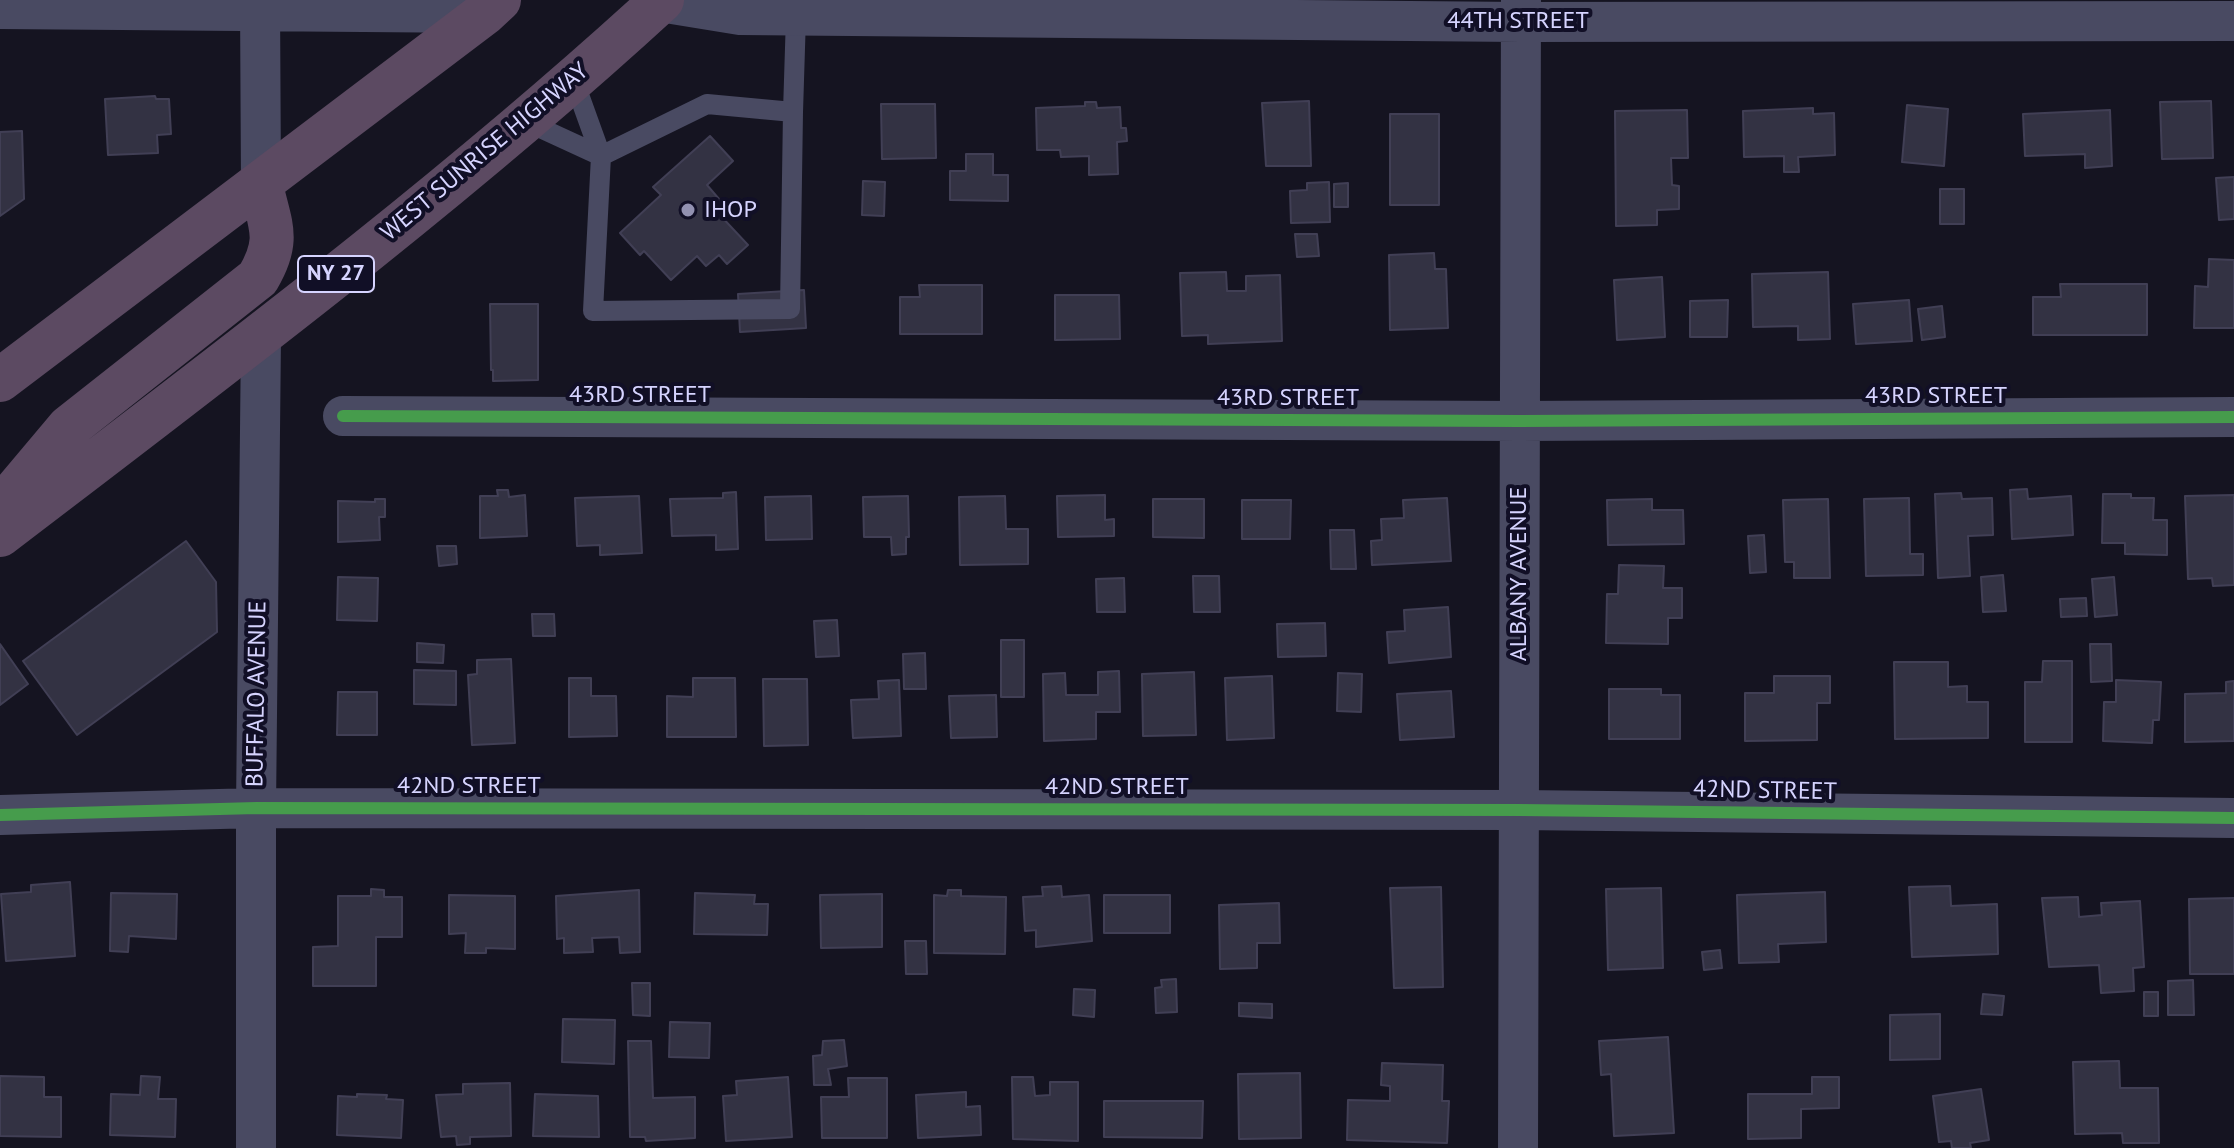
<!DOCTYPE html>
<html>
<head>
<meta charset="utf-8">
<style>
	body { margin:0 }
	canvas { display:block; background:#151421 }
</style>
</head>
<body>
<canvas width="2234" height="1148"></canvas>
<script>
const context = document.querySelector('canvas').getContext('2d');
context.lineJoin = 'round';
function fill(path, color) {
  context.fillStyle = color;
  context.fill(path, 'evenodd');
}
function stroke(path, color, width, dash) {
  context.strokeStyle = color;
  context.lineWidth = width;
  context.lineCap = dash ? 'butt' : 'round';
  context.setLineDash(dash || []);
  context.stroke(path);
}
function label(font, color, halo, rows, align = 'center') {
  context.font = font + ' "PT Sans",sans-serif';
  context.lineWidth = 8;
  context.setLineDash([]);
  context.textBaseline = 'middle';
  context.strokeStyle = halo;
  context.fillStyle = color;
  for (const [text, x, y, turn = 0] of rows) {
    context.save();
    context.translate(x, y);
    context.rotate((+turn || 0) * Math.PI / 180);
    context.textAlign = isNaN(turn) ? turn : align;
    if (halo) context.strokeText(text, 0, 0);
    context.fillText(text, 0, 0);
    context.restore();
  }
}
const building = new Path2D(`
	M155,96l1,3h13l2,35 -14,1 1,18 -50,2 -3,-56z
	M1309,101l2,65h-45l-4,-63z
	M2211,101l2,57 -51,1 -2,-57z
	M1085,102h11l1,6 23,-1 1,21h5l1,13 -10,1 1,32 -29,1v-19l-28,1 -1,-7h-23l-1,-42 49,-2z
	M881,104h54l1,54 -54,1z
	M1907,105l41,4 -4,57 -42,-4z
	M1813,108v6l21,-1 1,42 -37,2 1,15h-15v-16l-40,1 -1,-46z
	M1687,110l1,48h-17l1,27 7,1v23l-22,1v15l-41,1 -1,-115z
	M2110,110l2,56 -27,2v-14l-60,2 -2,-42z
	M1390,114h49v91h-49z
	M22,131l2,68 -24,17v-84z
	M710,136l23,25 -26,24 18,21 -7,7 30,32 -21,19 -8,-9 -13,11 -9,-10 -26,24 -27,-29 -4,4 -20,-22 41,-38 -8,-8z
	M966,154h27v21h15v26l-58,-1v-29h16z
	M2234,177v42l-15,1 -3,-42z
	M863,181l22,1 -1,34 -22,-1z
	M1329,182l1,40 -39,1 -1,-32 17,-1v-7z
	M1348,183v24h-14v-23z
	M1940,189h24v35h-24z
	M1295,234h22l2,22 -22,1z
	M1434,253l1,16h11l2,59 -58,2 -1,-75z
	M2209,259l25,1v68h-40l1,-42 13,1z
	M1226,272l1,19h19v-15l34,-1 2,66 -74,3v-9l-26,1 -2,-63z
	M1828,272l2,67 -32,1v-14l-45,1 -1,-53z
	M1662,277l3,60 -48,3 -3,-60z
	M2060,284h87v51h-114v-38h28z
	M919,285h63v49h-82v-37h20z
	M804,290l2,38 -66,4 -2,-38z
	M1055,295h64l1,44 -65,1z
	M1728,300l-1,37h-37v-36z
	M1909,300l3,41 -56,3 -3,-40z
	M490,304h48v76l-45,1v-11h-2z
	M1942,306l3,31 -23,3 -4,-31z
	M2027,489l1,10 43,-3 2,39 -61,4 -2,-49z
	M497,490h11l1,7 16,-2 2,41 -47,2v-42h18z
	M736,492l2,57 -22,1v-15l-44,1 -2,-37 53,-1v-5z
	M1961,493l1,6 30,-1 1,37 -25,1 2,40 -32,2 -3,-84z
	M2103,494h28v4h23l-1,22h14v35l-42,-1v-11h-23z
	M1105,495v25l9,-1v17l-56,1 -1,-41z
	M2234,495v90l-21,1 -1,-8 -24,1 -3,-83z
	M639,496l3,57 -42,2v-10l-23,1 -2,-48z
	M811,496l1,43 -46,1 -1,-43z
	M908,496l1,41h-3v17l-14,1 -1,-18h-27l-1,-40z
	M1005,496l1,33h22v35l-68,1 -1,-68z
	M1447,498l4,63 -79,4 -1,-24 11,-1 -1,-21 23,-1 -1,-18z
	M1909,498l1,56h13v21l-57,1 -2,-77z
	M375,499h10v18h-6l1,23 -42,2v-41l37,1z
	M1153,499h51v39l-51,-1z
	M1652,499v11h31l1,34 -76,1 -1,-45z
	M1828,499l2,79h-36v-16h-9l-2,-62z
	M1242,500h49l-1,39h-48z
	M1330,530h24l2,39h-25z
	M1764,535l2,37 -16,1 -2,-37z
	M186,541l30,41 1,50 -140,103 -54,-74z
	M437,546h19l1,18 -18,2z
	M1619,565l45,1 -1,22h19v30h-14v26l-62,-1 1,-49h11z
	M2003,575l3,36 -23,1 -2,-35z
	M1193,576h26l1,36h-26z
	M338,577l40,1 -1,43 -40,-1z
	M2114,577l3,38 -22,2 -3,-38z
	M1124,578l1,34h-28l-1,-33z
	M2086,598l1,18 -26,1 -1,-18z
	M1448,607l3,50 -62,6 -2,-31 18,-1 -1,-21z
	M532,614h22l1,22h-22z
	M837,620l2,36 -23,1 -2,-36z
	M1325,623l1,33 -48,1 -1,-33z
	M1001,640h23v57h-23z
	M417,643l27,2 -1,18 -26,-1z
	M0,644l28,40 -28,21z
	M2090,644h21l1,37 -21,1z
	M925,653l1,36h-22l-1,-35z
	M511,659l4,84 -43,2 -4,-70 9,-1v-14z
	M2043,661h29v81h-47v-60h17z
	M1894,662h54v25l19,-1v16h21v36l-93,1z
	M414,670l42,1v34l-42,-1z
	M1119,671l1,41h-24v27l-52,2 -1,-67 22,-1 1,22h32v-23z
	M1194,672l2,63 -53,1 -1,-62z
	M1338,673l24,1 -1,38 -24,-1z
	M1272,676l2,62 -47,2 -2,-62z
	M1774,676h56v27h-13v37l-72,1v-48h29z
	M569,678h22v18h25l1,40 -48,1z
	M693,678h42l1,59h-69v-41l26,1z
	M763,679h44l1,66 -44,1z
	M899,680l2,56 -48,2 -2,-38 28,-1 -1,-18z
	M2116,680l45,2 -2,38h-6l-1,23 -49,-2 1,-39h12z
	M2234,681v60l-49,1v-48l41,-1v-11z
	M1609,689h52v6h19v44h-71z
	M1451,691l3,46 -54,3 -3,-46z
	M338,692h39v43h-40z
	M996,695l1,42 -46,1 -2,-42z
	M70,882l5,74 -69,5 -5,-67 30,-2v-7z
	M1061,886l1,11 27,-2 3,46 -56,6v-17l-11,1 -2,-34 20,-1 -1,-9z
	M1950,886l1,20 46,-2 1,50 -86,3 -3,-70z
	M1441,887l2,100 -49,1 -4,-100z
	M1661,888l2,80 -55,2 -2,-81z
	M371,889l13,1v7h18v40h-26v49h-63v-39l25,-1v-50h33z
	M639,890l1,62 -20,1 -1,-16 -27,1 1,14 -29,1v-15l-7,1 -1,-43z
	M948,890h13v6l45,1 -1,57 -71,-1v-58l13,1z
	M1825,892l1,50 -48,2 1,18 -40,1 -2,-68z
	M111,893l66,1 -1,45 -47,-3 -1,16 -18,-1z
	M695,893l60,2 -1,9h14l-1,31 -73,-1z
	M882,894v53l-61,1 -1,-53z
	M449,895l66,1v53l-29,-1v5h-21l1,-20 -17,1z
	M1104,895h66v38h-66z
	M2078,897l1,20 23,-2 -1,-12 39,-2 4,66 -11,1 1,23 -33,2 -2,-28 -50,2 -7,-69z
	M2234,898v76h-44l-1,-75z
	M1279,903l1,40h-23v25l-37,1 -1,-64z
	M905,941h21l1,33h-21z
	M1720,950l2,18 -18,2 -2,-18z
	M1176,979l1,33 -21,1 -1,-25 7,-1 -1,-7z
	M2193,980l1,35h-26v-34z
	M632,983h18v33l-17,-1z
	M1074,989l21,1 -1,27 -21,-2z
	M2144,992h14v24h-14z
	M1983,994l21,2 -2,19 -21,-1z
	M1239,1003l33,1v14l-33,-2z
	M1940,1014v45l-50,1v-45z
	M563,1019l52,1 -1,44 -52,-2z
	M670,1022l40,1 -1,35 -40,-1z
	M1668,1037l6,96 -60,3 -3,-62 -10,1 -2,-34z
	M844,1040l3,26 -19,3 3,16h-17l-1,-29 9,-1 1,-14z
	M628,1041h23l2,57 42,-1v41l-49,3 -1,-4h-15z
	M2119,1061l1,27h38l1,55h-36l-1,-10 -47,1 -2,-72z
	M1382,1063l61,2 -1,36h7l-2,42 -100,-3 1,-40 42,1v-15l-9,-1z
	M1300,1073l1,65 -62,1 -1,-65z
	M0,1076l44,1v20h17v40l-61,-1z
	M141,1076l19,1 -2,22h18l-1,38 -65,-2 1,-41 29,1z
	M788,1077l4,60 -66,4 -3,-45 14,-1 -1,-14z
	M1012,1077h21l2,19 15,-1v-13h28v59l-65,-2z
	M1812,1077h27v31l-38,1v29l-53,1v-45h64z
	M848,1078h39v60h-65l-1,-41h28z
	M510,1083l1,53 -41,1v7l-13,1 -1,-9 -15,1 -5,-42 27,-1v-10z
	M1981,1089l8,51 -19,3 1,5h-19l-1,-7 -12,1 -6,-46z
	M966,1092v15l14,-1 1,29 -63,3 -2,-43z
	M357,1094l30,1 -1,4 17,1 -2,38 -64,-3 1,-39 19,1z
	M535,1094l63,2 1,41 -66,-1z
	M1104,1101h99l-1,37 -98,-1z`);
const lane = new Path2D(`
	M574,81l27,75 -8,155 197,-2 3,-197 -86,-8 -106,52
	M793,112l3,-96
	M525,121l76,35`);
const street = new Path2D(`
	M260,0l1,185
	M660,2l80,13 781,7 713,-1
	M0,9l485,4
	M343,416l1177,5 714,-4
	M0,815l256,-7 1263,2 715,8
	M256,1148v-340l5,-472
	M1518,1148l3,-1148`);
const highway = new Path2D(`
	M0,380l485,-367 14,-13
	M0,509l69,-82 189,-149c23,-39 12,-52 3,-93
	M0,535c225,-172 453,-343 662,-535`);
const cycleway = new Path2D(`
	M343,416l1177,5 714,-4
	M0,815l256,-7 1263,2 715,8`);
const markers = [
	[688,210,8,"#9291b1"]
];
const shields = [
	[336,274,76]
];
const shieldNames = [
	["NY 27",336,274]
];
const streetNames = [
	["44TH STREET",1518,21],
	["WEST SUNRISE HIGHWAY",485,152,-40],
	["43RD STREET",640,395],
	["43RD STREET",1936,396],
	["43RD STREET",1288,398],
	["ALBANY AVENUE",1519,574,-90],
	["BUFFALO AVENUE",257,694,-89],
	["42ND STREET",469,786],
	["42ND STREET",1117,787],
	["42ND STREET",1765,791,1]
];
const poiNames = [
	["IHOP",704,210]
];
fill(building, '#333243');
stroke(building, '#413f55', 2);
stroke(lane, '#494a62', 20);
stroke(street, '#494a62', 40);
stroke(highway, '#5c4a62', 44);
stroke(cycleway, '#469c4c', 12);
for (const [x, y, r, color] of markers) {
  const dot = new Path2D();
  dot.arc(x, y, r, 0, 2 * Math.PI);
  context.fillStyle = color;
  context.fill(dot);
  stroke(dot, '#110f26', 3);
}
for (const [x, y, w] of shields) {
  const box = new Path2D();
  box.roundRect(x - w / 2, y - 18, w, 36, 6);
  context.fillStyle = '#110f26';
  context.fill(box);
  stroke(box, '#d6d4ff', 2);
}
label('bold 22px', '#d6d4ff', null, shieldNames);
label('24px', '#d6d4ff', '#110f26', streetNames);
label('24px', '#d6d4ff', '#110f26', poiNames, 'left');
</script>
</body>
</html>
